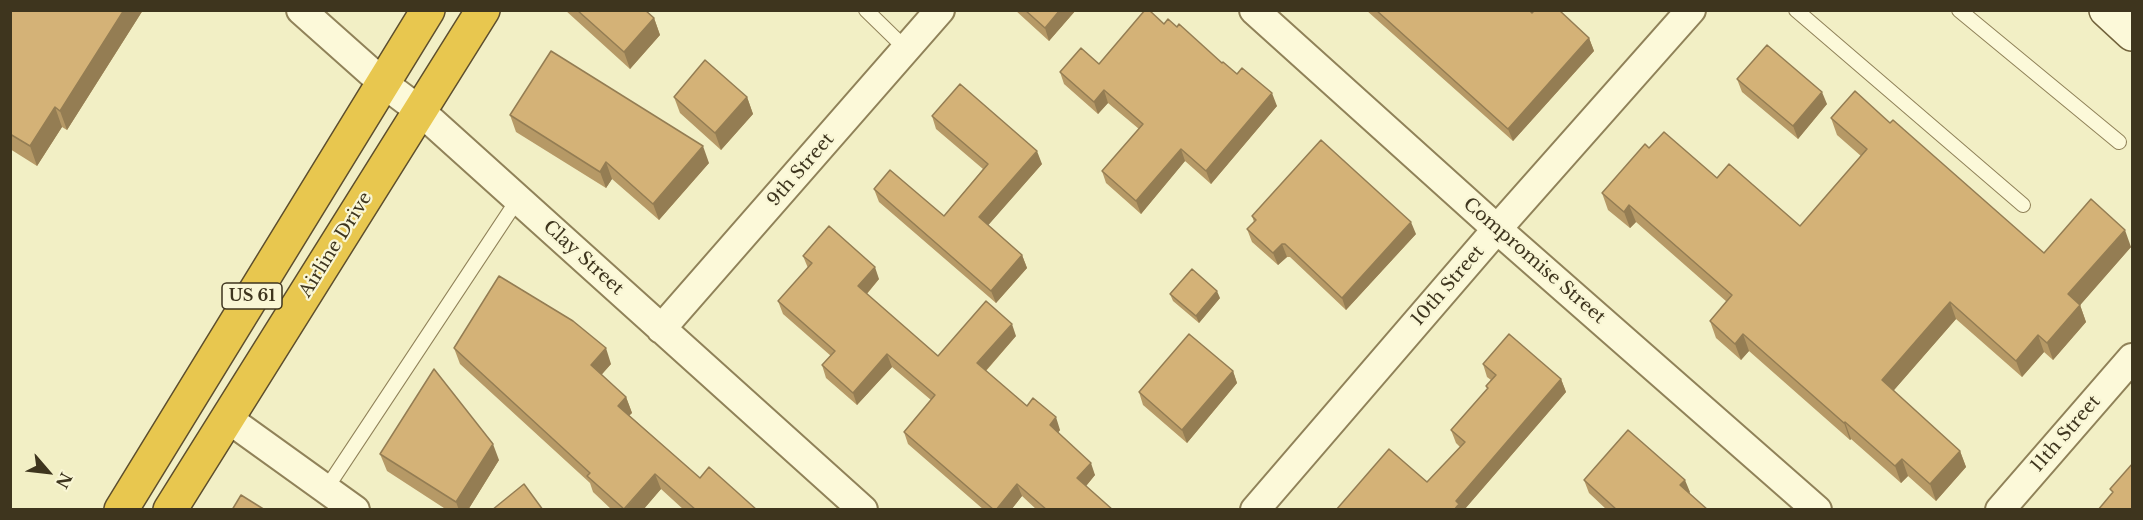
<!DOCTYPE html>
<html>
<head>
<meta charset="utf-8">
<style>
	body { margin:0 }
	#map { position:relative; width:2143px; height:520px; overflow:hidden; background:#f2efc5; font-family:"Libre Baskerville",serif }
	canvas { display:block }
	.frame { position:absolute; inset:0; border:12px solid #3e351e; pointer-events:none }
	.north { position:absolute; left:18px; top:442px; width:60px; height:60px; -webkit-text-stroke:4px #f9f6d5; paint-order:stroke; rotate:118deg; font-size:16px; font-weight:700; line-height:24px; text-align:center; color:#3e351e }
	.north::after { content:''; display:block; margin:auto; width:21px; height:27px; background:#3e351e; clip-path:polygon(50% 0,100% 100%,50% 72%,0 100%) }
</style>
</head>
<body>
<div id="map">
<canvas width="2143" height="520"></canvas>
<div class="frame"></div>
<div class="north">N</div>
</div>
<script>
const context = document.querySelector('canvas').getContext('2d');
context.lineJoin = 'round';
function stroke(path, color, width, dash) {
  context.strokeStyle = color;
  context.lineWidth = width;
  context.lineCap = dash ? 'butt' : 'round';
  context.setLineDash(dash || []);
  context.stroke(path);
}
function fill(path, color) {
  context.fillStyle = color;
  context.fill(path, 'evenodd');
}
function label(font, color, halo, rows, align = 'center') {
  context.font = font + ' "Libre Baskerville",serif';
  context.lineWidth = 4.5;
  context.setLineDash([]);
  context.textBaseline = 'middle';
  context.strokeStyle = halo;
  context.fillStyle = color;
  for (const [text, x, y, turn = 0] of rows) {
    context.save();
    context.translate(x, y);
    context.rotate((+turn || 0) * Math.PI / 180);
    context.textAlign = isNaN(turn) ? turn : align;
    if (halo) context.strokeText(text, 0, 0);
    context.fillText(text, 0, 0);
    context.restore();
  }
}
const lane = new Path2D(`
	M866,10l40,39
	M1796,10l227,195
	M1959,10l160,132
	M326,489l192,-290`);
const street = new Path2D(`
	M301,10l82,73 36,27 444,400
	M1254,10l243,219 320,281
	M661,329l279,-319
	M227,418l128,92
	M1255,510l242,-281 194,-219
	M2000,510l132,-152`);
const secondary = new Path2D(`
	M2106,10l26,24`);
const highway = new Path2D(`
	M121,510l307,-500
	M170,510l313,-500`);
const wall = new Path2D(`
	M10,10h133l-76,120 -5,-3 -25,39 -27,-17z
	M565,10h80l9,8 6,17 -30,34z
	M1015,10h61l-27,31z
	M1366,10h163l3,3 57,25 5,13 -81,90z
	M1164,24l58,39 55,43 -66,78 -26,-23 -44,53 -35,-31 -4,-12 37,-42 -31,-26 -10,11 -34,-30 -4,-12 39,-8z
	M1737,79l90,25 -29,35 -56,-47z
	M674,97h73l6,17 -32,36 -41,-37z
	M510,115l199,48 -50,57 -47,-41 -6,9 -90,-56z
	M932,116l110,48 -54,61 34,30 5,13 -31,35 -117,-101 -5,-13 70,27 39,-47 -47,-40z
	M1831,118l59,5 154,130 87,-6 -51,58 6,17 -33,38 -9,-8 -22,25 -66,-58 -63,72 67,60 6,16 -30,34 -28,-25 -7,7 -50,-44 -1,1 -101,-89 -8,9 -25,-22 -6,-17 17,-19 -91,-80 -6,6 -22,-18 -6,-17 47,-45 68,30 83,48 61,-70 -24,-21z
	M1252,216l164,18 -70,76 -56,-53h-3l-9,8 -26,-23 -5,-13 7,-7z
	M803,256l76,23 -12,15 71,62 78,-20 -30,35 41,35 33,24 -2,3 37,42 -9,11 27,24h-76l-15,-14 -11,14h-27l-76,-66 -4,-12 27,-32 -39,-33 -35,38 -31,-27 -4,-13 9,-9 -48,-42 -5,-13 30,-33z
	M1170,294l50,4 -21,25 -26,-22z
	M454,348l157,16 -10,11 25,22 6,16 -3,2 71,63 57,32h-73l-23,-21 -18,21h-31l-19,-18 -3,-9 -130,-119z
	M1483,364l78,15 5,13 -102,118h-128l91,-28 33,-35 -4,-4 -5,-13 36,-41 -1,-3 5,-6 -4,-3z
	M1233,371l4,12 -50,60 -44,-38 -4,-13z
	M380,454l119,6 -31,50h-21l-60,-39z
	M1584,480l106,12 -1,1 19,17h-101l-18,-17z`);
const shadedWall = new Path2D(`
	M124,10h19l-76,120 -7,-19z
	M1060,10h16l-27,31 -4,-13z
	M654,18l6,17 -30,34 -6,-17z
	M1589,38l5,13 -81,90 -5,-12z
	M1104,90l4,13 -10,11 -4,-12z
	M1822,92l5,12 -29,35 -5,-13z
	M1272,93l5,13 -66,78 -5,-13z
	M747,97l6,17 -32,36 -6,-17z
	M55,107l7,20 -25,39 -7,-20z
	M703,146l6,17 -50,57 -6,-16z
	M1181,149l4,12 -44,53 -5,-13z
	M1037,151l5,13 -58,66 -5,-13z
	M606,162l6,17 -6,9 -6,-16z
	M1629,205l7,17 -6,6 -6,-16z
	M1411,222l5,12 -70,76 -4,-12z
	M2125,230l6,17 -56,64 -7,-17z
	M1282,244l5,13 -9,8 -5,-12z
	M1022,255l5,13 -31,35 -5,-12z
	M875,267l4,12 -16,19 -5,-12z
	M1217,291l3,7 -21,25 -3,-7z
	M1950,302l6,17 -68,78 -6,-17z
	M2080,305l6,17 -33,38 -6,-17z
	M1012,324l4,12 -35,40 -4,-13z
	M1743,334l6,17 -8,9 -6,-16z
	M2038,335l6,17 -22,25 -6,-16z
	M606,348l5,16 -15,17 -5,-16z
	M887,354l5,13 -35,38 -4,-12z
	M1233,371l4,12 -50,60 -5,-13z
	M1561,379l5,13 -102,118h-10l2,-9z
	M626,397l6,16 -8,8 -6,-15z
	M1056,417l4,13 -6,7 -4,-12z
	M1845,422l6,17 -1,1 -6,-17z
	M493,444l6,16 -31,50h-9l-3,-8z
	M1960,451l6,16 -30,34 -6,-17z
	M1902,459l6,17 -7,7 -6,-17z
	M1091,463l4,12 -13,16 -5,-13z
	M655,474l6,15 -18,21h-19z
	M1685,480l5,12 -5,6 -5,-13z
	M1017,484l5,12 -11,14h-15z`);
const building = new Path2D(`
	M10,10h114l-64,101 -5,-4 -25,39 -20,-12z
	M577,10h68l9,8 -30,34z
	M1025,10h35l-15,18z
	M1145,10h4l15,14 4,-5 9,8 2,-3 43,39 1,-1 14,12 5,-6 30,25 -66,78 -25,-22 -45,52 -34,-30 41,-47 -39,-34 -10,12 -34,-30 21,-24 18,16z
	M1376,10h153l3,3 3,-3h24l30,28 -81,91z
	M1767,45l55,47 -29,34 -56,-47z
	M551,51l152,95 -50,58 -47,-42 -6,10 -90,-57z
	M705,60l42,37 -32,36 -41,-36z
	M960,84l77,67 -58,66 43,38 -31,36 -117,-102 16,-19 54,46 44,-52 -56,-48z
	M1855,91l35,32 3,-3 151,133 47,-54 34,31 -57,64 12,11 -33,38 -9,-8 -22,26 -66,-59 -68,78 78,71 -30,33 -28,-25 -7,7 -50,-44 -1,1 -101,-89 -8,10 -25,-23 22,-26 -103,-90 -5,7 -22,-19 43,-49 4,4 15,-16 53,46 12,-14 71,62 67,-77 -36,-31z
	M1321,140l90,82 -69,76 -57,-54h-3l-9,9 -26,-24 9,-9 -4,-4z
	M829,226l46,41 -17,19 80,70 48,-55 26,23 -35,39 50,43 6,-8 23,19 -6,8 41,38 -14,15 36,32h-66l-30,-26 -21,26h-2l-90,-78 31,-37 -48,-41 -34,39 -31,-28 13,-14 -57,-50 34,-38 -9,-7z
	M1192,269l25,22 -21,25 -26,-22z
	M499,276l74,45 33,27 -15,17 35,32 -8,9 82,72 9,-11 48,43h-61l-41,-36 -31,35 -37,-33 3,-3 -136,-125z
	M1189,334l44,37 -51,59 -43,-38z
	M1509,334l52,45 -105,122 3,3 -5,6h-118l53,-61 38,33 38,-40 -14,-12 37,-42 -2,-2 10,-11 -13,-11z
	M434,369l59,75 -37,58 -76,-48z
	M1628,430l57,50 -5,5 28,25h-91l-33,-30z
	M2133,463v47h-35l15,-18 -3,-3z
	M524,484l19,26h-51z
	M241,495l24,15h-33z`);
const shields = [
	[252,296,60]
];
const shieldNames = [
	["US 61",252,296]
];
const streetNames = [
	["9th Street",801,170,-49],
	["Airline Drive",336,245,-58],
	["Clay Street",583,258,42],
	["Compromise Street",1534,261,41],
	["10th Street",1448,286,-49],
	["11th Street",2066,434,-49]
];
stroke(lane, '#908259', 16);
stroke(street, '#908259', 32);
stroke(secondary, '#72633c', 36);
stroke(highway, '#5d4e2d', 36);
stroke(lane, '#fcf9d9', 14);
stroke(street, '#fcf9d9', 28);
stroke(secondary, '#fcf9d9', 33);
stroke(highway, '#e8c74f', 33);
fill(wall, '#b69966');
fill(shadedWall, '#947d53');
fill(building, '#d4b277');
stroke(building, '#947d53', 1.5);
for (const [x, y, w] of shields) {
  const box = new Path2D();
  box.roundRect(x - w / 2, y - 13, w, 26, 4.5);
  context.fillStyle = '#f9f6d5';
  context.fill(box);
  stroke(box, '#3e351e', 1.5);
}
label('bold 16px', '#3e351e', null, shieldNames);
label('18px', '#3e351e', '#f9f6d5', streetNames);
</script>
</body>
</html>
